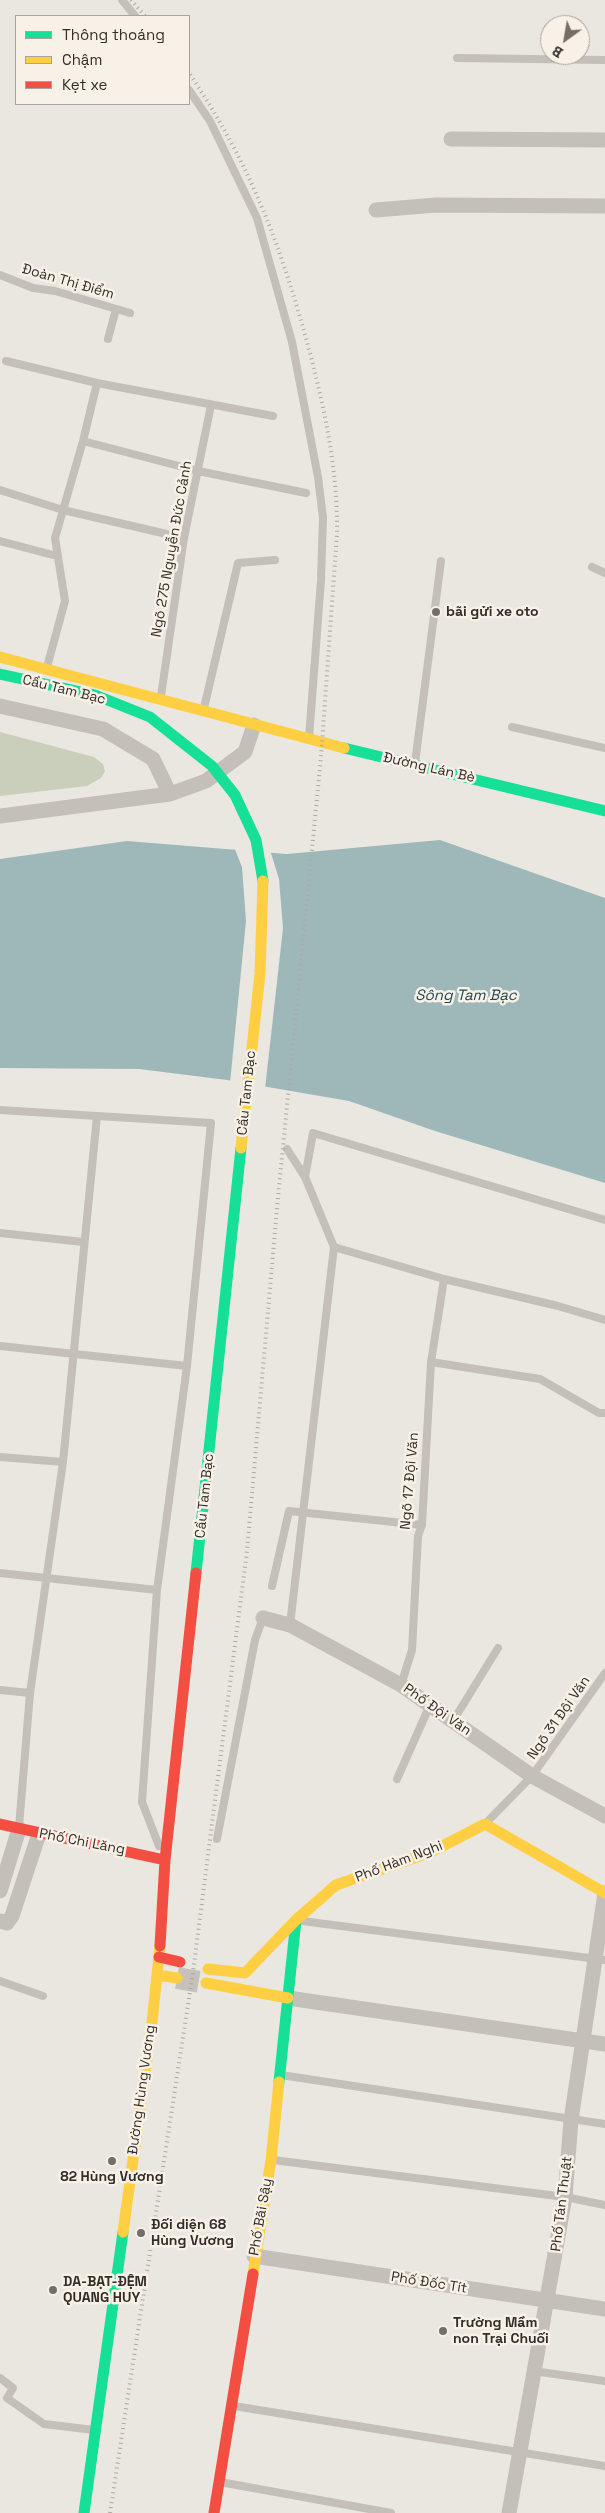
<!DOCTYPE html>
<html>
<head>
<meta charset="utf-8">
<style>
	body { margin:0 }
	#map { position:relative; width:605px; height:2513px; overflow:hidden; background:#eae6e0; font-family:"Space Grotesk",sans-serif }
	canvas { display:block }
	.legend { position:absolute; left:15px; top:15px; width:175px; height:90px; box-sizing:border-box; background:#f7f1e7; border:1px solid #a9a39b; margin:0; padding:6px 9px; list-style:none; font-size:15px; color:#342d28 }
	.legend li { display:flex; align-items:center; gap:10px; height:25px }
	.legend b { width:25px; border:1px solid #a9a39b }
	.north { position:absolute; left:540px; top:15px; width:50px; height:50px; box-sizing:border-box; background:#f7f1e7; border:1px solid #a9a39b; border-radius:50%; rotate:212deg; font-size:14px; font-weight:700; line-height:20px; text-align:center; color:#342d28 }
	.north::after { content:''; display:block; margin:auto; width:18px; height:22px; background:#746e68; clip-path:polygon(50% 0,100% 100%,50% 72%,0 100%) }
</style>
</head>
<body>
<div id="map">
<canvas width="605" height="2513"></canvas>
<ul class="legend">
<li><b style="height:6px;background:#16e098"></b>Thông thoáng</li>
<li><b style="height:6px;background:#ffcf43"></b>Chậm</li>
<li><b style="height:6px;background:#f24e42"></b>Kẹt xe</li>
</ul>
<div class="north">B</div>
</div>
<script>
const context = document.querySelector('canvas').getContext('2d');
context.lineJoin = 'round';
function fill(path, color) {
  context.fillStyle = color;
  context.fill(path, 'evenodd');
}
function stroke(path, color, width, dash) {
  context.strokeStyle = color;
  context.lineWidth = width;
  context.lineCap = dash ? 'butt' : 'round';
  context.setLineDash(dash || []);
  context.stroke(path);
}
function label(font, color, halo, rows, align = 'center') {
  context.font = font + ' "Space Grotesk",sans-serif';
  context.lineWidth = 5;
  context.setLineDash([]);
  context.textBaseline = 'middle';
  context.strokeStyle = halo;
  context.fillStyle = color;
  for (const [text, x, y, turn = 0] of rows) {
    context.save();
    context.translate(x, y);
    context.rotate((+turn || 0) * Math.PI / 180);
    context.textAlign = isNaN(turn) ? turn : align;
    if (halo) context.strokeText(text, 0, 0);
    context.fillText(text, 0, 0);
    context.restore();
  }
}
const green = new Path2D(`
	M0,732l94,25 9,7 2,7 -4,7 -14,8 -87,10z`);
const water = new Path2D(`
	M440,840l165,58v285l-170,-52 -86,-30 -122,-21 -88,-11 -139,-1v-209l127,-18 160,13z`);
const pier = new Path2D(`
	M234,847l36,3 9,29 4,49 -18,161 -35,-6 16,-162 -4,-54z`);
const secondaryTunnel = new Path2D(`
	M177,1978l29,5`);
const lane = new Path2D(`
	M122,0l13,16
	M457,58l148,2
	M189,90l21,31 47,97 35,124 26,135 5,41 -2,62 -12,158
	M0,275l33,13 22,3 75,22
	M108,339l8,-30
	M6,361l91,22
	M83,441l115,30 108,22
	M0,490l63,20 121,28
	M0,541l57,15
	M592,567l13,6
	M47,667l18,-66 -10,-63 28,-97 14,-58 176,33
	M161,696l23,-158 27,-133
	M204,708l34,-145 37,-3
	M512,727l93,21
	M415,763l26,-202
	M0,1110l211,13 -24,243 -30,224 -15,212 17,44
	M287,1149l18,28 29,70 110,32 114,27 47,14
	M305,1177l8,-44 292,87
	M0,1233l83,9
	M0,1346l187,20
	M431,1362l109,17 59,34h6
	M0,1457l63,5
	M0,1573l157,17
	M272,1586l17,-75 133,14
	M290,1625l44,-378
	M401,1685l11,-35 6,-114 4,-11 9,-163 13,-83
	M0,1690l30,3
	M453,1721l45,-73
	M397,1779l33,-74
	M487,1822l45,-46 73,-103
	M19,1827l11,-134 33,-231 34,-346
	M217,1839l38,-199 8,-22
	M302,1921l303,39
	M0,1981l43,15
	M281,2075l324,49
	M273,2160l292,37 40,8
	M533,2371l72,10
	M0,2378l13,10 -6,10 37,26 50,6
	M234,2406l371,60
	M220,2482l171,31`);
const street = new Path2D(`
	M451,139l154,1
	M376,210l60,-5 169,1
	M0,706l103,23 50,30 17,35
	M0,816l170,-22 36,-13 39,-29 9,-27
	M263,1618l27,7 111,60 131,91 73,40
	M0,1891l19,-62
	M0,1921l7,2 5,-7 27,-82
	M288,1998l317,46
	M254,2256l351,53
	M509,2513l56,-316 6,-77 34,-227`);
const fast = new Path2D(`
	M0,674l95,21 55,22 62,49 23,29 21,45 7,41
	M344,748l261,63
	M196,1573l45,-425
	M279,2082l17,-162
	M84,2513l39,-281`);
const slow = new Path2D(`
	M0,657l344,91
	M241,1148l19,-174 3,-93
	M208,1969l37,4 51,-53 40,-35 95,-33 54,-28 120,69
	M157,1975l20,3
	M206,1983l82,15
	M123,2232l29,-209 8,-77
	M253,2274l18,-114 8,-78`);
const jam = new Path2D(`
	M0,1824l165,36
	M160,1946l5,-86 31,-287
	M159,1957l21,5
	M214,2513l39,-239`);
const rail = new Path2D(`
	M131,0l14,16
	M110,2513l83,-541 54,-421 30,-343 44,-451 16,-223c1,-60 -11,-119 -26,-177 -28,-106 -60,-193 -122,-284`);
const markers = [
	[436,612,5,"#746e68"],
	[112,2161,5,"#746e68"],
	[141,2233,5,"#746e68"],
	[53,2290,5,"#746e68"],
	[443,2331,5,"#746e68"]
];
const streetNames = [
	["Đoàn Thị Điểm",68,282,16],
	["Ngõ 275 Nguyễn Đức Cảnh",172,549,-80],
	["Cầu Tam Bạc",64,690,14],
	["Đường Lán Bè",429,768,13],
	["Cầu Tam Bạc",247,1093,-84],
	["Ngõ 17 Đội Văn",410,1481,-85],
	["Cầu Tam Bạc",205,1496,-84],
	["Phố Đội Văn",437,1710,35],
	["Ngõ 31 Đội Văn",559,1718,-55],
	["Phố Chi Lăng",82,1842,11],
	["Phố Hàm Nghi",399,1862,-21],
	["Đường Hùng Vương",142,2090,-82],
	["Phố Tán Thuật",562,2204,-83],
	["Phố Bãi Sậy",261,2217,-80],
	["Phố Đốc Tít",429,2283,9]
];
const poiNames = [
	["bãi gửi xe oto",446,612],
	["82 Hùng Vương",112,2177,"center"],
	["Đối diện 68",151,2225],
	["Hùng Vương",151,2241],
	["DA-BẠT-ĐỆM",63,2282],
	["QUANG HUY",63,2298],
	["Trường Mầm",453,2323],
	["non Trại Chuối",453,2339]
];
const waterNames = [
	["Sông Tam Bạc",466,996]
];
fill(green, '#cacfbb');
fill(water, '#9eb8ba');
fill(pier, '#eae6e0');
stroke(secondaryTunnel, '#c6c1bb', 22, [22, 11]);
stroke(lane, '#c4bfb9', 8);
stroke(street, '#c4bfb9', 15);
stroke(fast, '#16e098', 11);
stroke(slow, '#ffcf43', 11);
stroke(jam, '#f24e42', 11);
stroke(rail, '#aca8a3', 4, [1, 4]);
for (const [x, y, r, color] of markers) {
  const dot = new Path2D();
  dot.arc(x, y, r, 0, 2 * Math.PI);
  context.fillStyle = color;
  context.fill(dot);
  stroke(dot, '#f7f1e7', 2);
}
label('14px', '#342d28', '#f7f1e7', streetNames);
label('bold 14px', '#342d28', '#f7f1e7', poiNames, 'left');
label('italic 15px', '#214a51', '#f7f1e7', waterNames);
</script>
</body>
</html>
